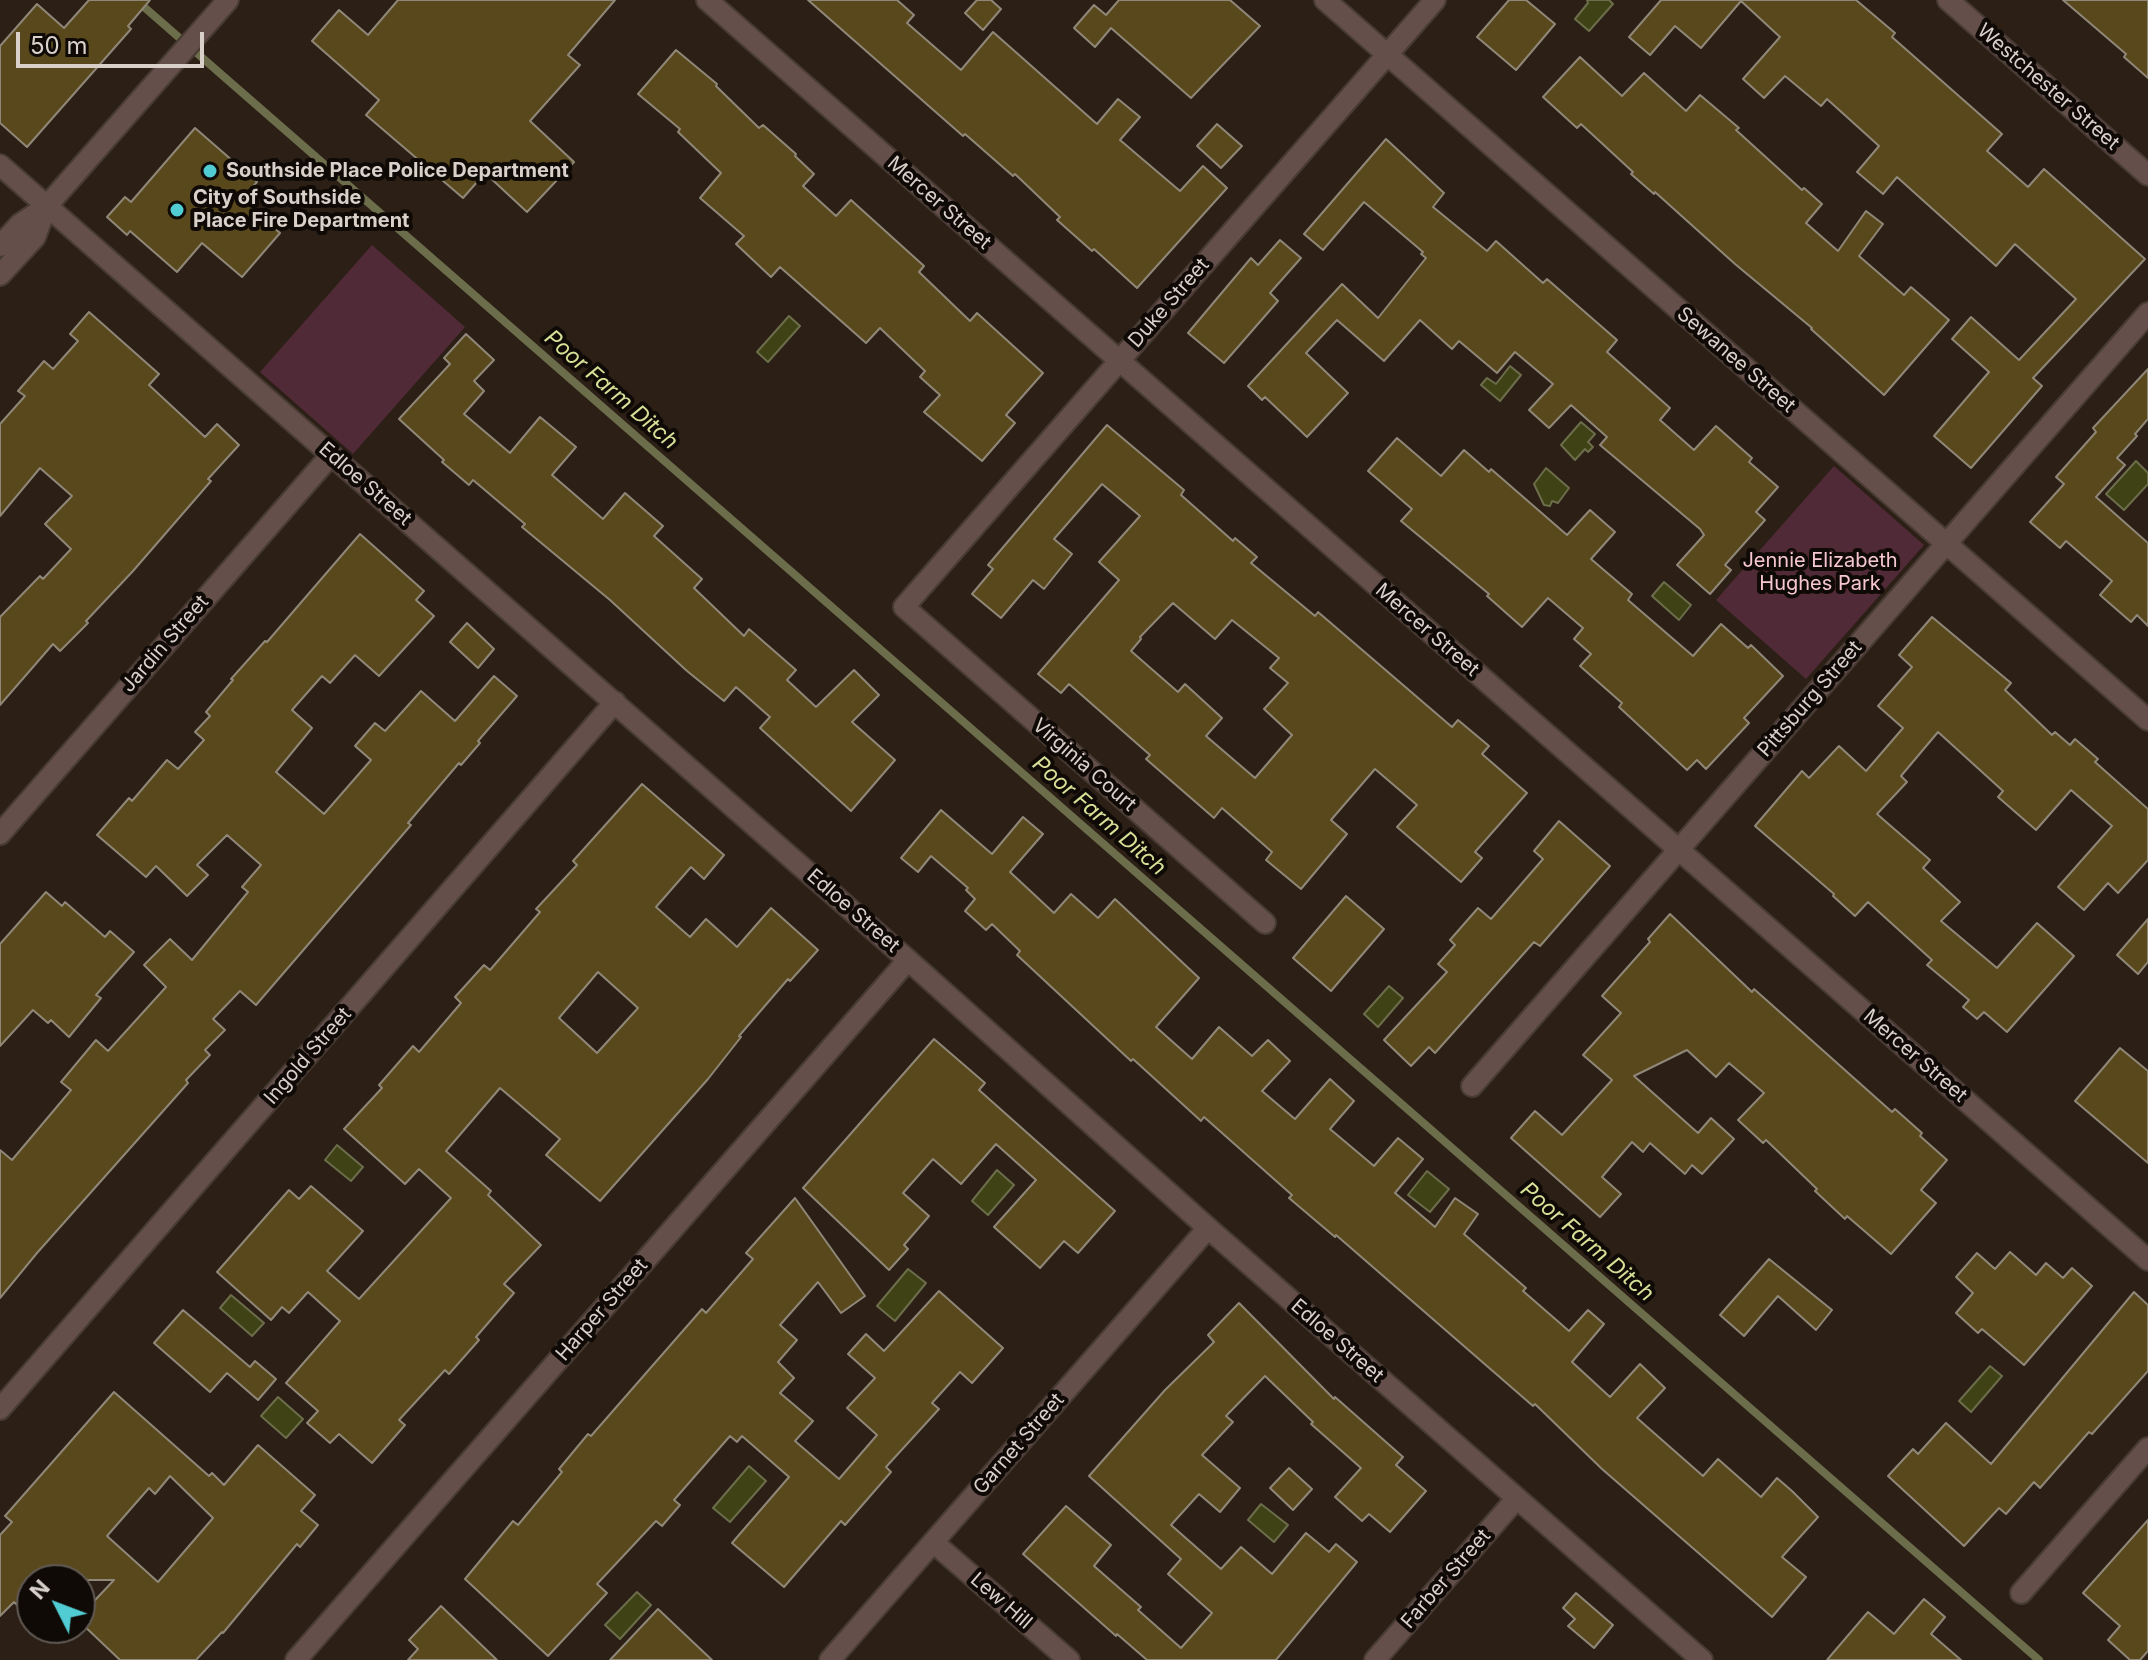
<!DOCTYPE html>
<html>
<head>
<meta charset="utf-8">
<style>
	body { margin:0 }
	#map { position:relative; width:2148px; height:1660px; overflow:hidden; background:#2b1f16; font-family:Inter,sans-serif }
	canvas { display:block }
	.north { position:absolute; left:16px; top:1564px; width:80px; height:80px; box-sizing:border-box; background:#0f0a06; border:2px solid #605954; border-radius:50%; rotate:312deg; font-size:22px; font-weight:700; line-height:32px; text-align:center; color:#d9d0ca }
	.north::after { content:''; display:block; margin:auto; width:28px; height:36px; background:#51ccd2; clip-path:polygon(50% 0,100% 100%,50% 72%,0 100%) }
	.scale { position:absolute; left:16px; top:32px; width:188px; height:36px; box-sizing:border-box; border:4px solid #d9d0ca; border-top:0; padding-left:10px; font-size:24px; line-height:28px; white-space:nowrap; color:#d9d0ca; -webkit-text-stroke:6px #0f0a06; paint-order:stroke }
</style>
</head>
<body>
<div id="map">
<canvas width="2148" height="1660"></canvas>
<div class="north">N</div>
<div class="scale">50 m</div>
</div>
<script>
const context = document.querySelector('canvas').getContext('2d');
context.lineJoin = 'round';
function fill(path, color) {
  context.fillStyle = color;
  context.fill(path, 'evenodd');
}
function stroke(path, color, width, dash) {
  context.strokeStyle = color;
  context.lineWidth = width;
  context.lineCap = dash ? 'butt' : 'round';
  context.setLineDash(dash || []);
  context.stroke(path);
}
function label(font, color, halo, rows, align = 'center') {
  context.font = font + ' Inter,sans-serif';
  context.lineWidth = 8;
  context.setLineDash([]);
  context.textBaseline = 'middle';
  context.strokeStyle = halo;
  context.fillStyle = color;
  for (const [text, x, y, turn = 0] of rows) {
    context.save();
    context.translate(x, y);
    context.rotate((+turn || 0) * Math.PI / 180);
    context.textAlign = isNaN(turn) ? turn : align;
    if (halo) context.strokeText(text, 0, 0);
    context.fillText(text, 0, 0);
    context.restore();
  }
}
const green = new Path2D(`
	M372,245l93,82 -112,127 -93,-82z
	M1834,466l90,79 -118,134 -90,-79z`);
const water = new Path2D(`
	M1587,0h22l4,4 -24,27 -14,-12 13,-16z
	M789,316l11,10 -32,36 -11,-10z
	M1510,366l11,9 -21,26 -19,-16 6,-7 9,6z
	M1581,422l14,12 -7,8 5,5 -5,5 -3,-3 -10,11 -14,-15z
	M2136,461l12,12v11l-24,26 -18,-16z
	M1546,468l23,20 -11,15 -6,-2 -2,5 -6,-1 -10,-21z
	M1664,582l27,23 -12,15 -27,-24z
	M1389,986l14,12 -25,29 -14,-13z
	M337,1145l26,22 -12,14 -26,-21z
	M997,1170l17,15 -26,30 -16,-14z
	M1427,1171l22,18 -19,23 -22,-17z
	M908,1269l18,14 -31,38 -18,-15z
	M231,1295l33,28 -12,13 -32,-28z
	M1990,1366l12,10 -31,36 -12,-11z
	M278,1397l25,22 -17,19 -25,-22z
	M749,1466l17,15 -36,41 -17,-14z
	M1261,1504l27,21 -14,17 -26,-22z
	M637,1592l14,13 -31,34 -15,-14z`);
const stream = new Path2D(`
	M136,0l1903,1660`);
const building = new Path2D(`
	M89,0h61l-22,26 3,3 -104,118 -27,-24v-77l37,-42 27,24z
	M398,0h217l-47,55 12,10 -50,56 44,41 -47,50 -42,-39 -22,25 -97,-83 13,-15 -67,-59 27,-31 29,25z
	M808,0h89l17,15 -7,8 54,47 32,-38 104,92 21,-25 22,18 -20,23 60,51 23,-25 24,22 -90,100 -43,-39 -2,2 -35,-31 3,-3 -45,-43 -2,2 -48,-42 -2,2z
	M977,0h14l10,9 -18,21 -18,-17z
	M1119,0h111l30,26 -69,72 -80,-70 -16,19 -21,-19 20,-23 12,10z
	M1509,0h17l29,24 -39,46 -39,-33z
	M1661,0h195l39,33 -3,4 110,97 -15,17 41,36 16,-18 101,90 -112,119 9,8 -71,82 -37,-32 55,-64 -37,-33 19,-22 48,43 57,-61 -61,-55 -19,22 -99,-89 -14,17 -26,-22 22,-26 -52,-47 -6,7 -36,-30 -21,22 -21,-19 37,-42 -39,-36 -40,47 -26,-22 -25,29 -21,-18z
	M2063,0h85v78l-24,-21 2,-3z
	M676,50l41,34 -1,2 43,42 4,-3 33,29 -1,2 19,18 -11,12 33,30 15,-16 73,66 -5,6 51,49 7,-8 66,60 -37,42 9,8 -33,38 -58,-49 16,-17 -20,-18 5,-6 -45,-43 -14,15 -86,-76 -9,10 -35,-33 8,-8 -44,-38 21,-25 -43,-41 2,-3 -42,-35z
	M1580,57l42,39 22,-23 42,38 14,-16 39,33 -3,2 66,60 2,-2 18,16 -16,19 32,28 28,-40 17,13 -24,32 45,39 7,-8 38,33 -65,75 -73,-66 1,-1 -77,-64 -80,-72 -1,2 -23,-20 2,-2 -52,-48 -4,4 -34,-31z
	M1217,124l25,22 -21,22 -24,-22z
	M195,128l62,54 -15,17 38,34 -38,44 -40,-34 -25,29 -47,-41 -3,4 -20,-18 18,-20 6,5z
	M1386,139l58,54 -11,14 54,44 9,-10 47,42 4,-4 70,61 -10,12 63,56 -10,12 34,30 22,-24 36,32 -3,4 29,25 -22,25 9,8 -40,45 6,5 -21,24 -33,-29 27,-30 -4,-6 -100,-84 7,-8 -36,-32 -22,23 -20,-18 24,-26 -38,-32 -18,21 -38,-32 -7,8 -32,-29 -36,41 -47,-41 -31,33 42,40 -41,44 -42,-40 -3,3 -14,-14 94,-102 36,34 48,-60 -5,-4 2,-2 -59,-50 -41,48 -19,-16z
	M1280,240l21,18 -31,35 8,8 -54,62 -36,-30 63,-75 7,7z
	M89,312l70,62 -10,11 56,52 12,-13 22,21 -31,34 3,2 -78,90 -47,50 2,2 -28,28 -7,-7 -53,61v-88l40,-41 3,3 28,-30 -26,-25 27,-28 -32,-28 -40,48v-92l25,-28 -7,-5 26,-30 9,8 25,-28 -8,-7z
	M466,334l28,26 -20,21 10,10 -20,23 46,39 30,-36 36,30 -24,28 51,44 22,-26 38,33 -9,10 48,43 -8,9 50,48 5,-7 47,41 -9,10 29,27 38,-37 25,25 -27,27 43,38 -44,51 -91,-83 10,-11 -34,-30 -12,14 -37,-30 -77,-71 -88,-73 3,-3 -52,-44 -4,5 -27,-23 2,-2 -45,-41 51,-55 -6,-6z
	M2148,369v50l-13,15 2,2 -20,22 8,7 -29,32 52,46v83l-11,-11 -6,7 -31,-27 12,-14 -46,-40 -6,7 -30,-26 34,-38 -8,-7 40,-45 -3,-4z
	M1107,425l77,65 -3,5 52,46 2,-3 22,19 -6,6 64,53 3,-4 134,115 6,-7 31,26 -7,8 45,39 -52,59 7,6 -21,24 -64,-55 20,-22 -42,-36 -44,51 16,14 -46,55 -35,-29 6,-8 -50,-44 -8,10 -68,-59 4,-4 -81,-71 -8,9 -23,-19 81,-94 -20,-18 41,-46 -38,-32 -48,55 18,15 -28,35 -11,-9 -32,38 -29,-24 21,-25 -5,-4zM1173,603l42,36 17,-19 47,38 -9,10 18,15 -24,26 28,26 -37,43 -49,-42 16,-18 -37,-34 -7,8 -47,-41 10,-12 -1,-2z
	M1397,438l44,38 23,-26 25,22 2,-3 76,66 23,-25 25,22 -24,27 41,35 -4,6 65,56 28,-32 27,24 3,-3 32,31 -39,42 5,5 -43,46 -9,-9 -10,10 -68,-63 3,-4 -42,-37 11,-12 -17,-15 9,-11 -35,-30 -26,29 -35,-31 2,-2 -88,-73 11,-12 -44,-38z
	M360,534l64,57 -8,9 18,16 -55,60 -24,-21 -25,28 -8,-7 -30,34 20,18 -36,44 48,42 47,-54 -16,-14 20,-23 10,8 36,-40 34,30 39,-45 23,20 -39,45 2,2 -19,22 -2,-2 -51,60 3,2 -155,180 -16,-14 -27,28 12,11 -20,20 5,5 -24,25 2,3 -151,170 -37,45v-148l12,10 59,-70 -10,-8 35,-42 12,11 58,-64 -22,-22 26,-26 22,21 56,-68 -6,-5 19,-22 -34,-30 -30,30 11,10 -21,21 -31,-30 -10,11 -49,-42 32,-37 3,3 35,-41 11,9 26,-29 -9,-8 15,-16 -4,-4 27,-32 -2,-1 34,-38 2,1z
	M1932,617l79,66 -6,7 47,45 3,-3 15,13 5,-6 23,20 -3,3 53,47v51l-30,33 -10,-10 -24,27 -26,-23 54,-61 -41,-36 -35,40 -38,-33 5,-6 -65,-59 -37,44 6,6 -30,32 53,46 -7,8 37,34 -19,19 56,47 40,-45 37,33 -67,76 -23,-20 -7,7 -14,-12 6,-7 -42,-35 5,-5 -64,-58 -13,14 -22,-20 1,-2 -79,-68 47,-55 7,7 30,-32 27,25 37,-43 -25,-22 34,-39 -13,-12z
	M467,623l27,26 -16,19 -28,-26z
	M642,784l82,71 -20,24 -13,-12 -35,40 34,30 16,-18 31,28 34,-39 47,42 -28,31 -2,-2 -49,57 2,1 -33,42 -108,122 -54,-46 14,-16 -60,-51 -54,63 45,40 -3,4 53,50 -37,39 10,9 -38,44 3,3 -30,34 -4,-4 -46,50 6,5 -33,38 -33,-29 -9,9 -23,-20 11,-12 -32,-28 54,-62 -32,-29 -19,21 -7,-6 -11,13 -54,-48 72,-82 10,9 12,-13 52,45 -36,40 32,28 92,-101 -32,-29 -14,15 -61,-55 38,-41 -3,-3 34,-39 6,6 42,-49 -6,-6 29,-32 6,5 50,-58 -4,-3 41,-44 -4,-4zM598,972l40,36 -41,45 -38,-35z
	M941,810l51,44 31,-37 20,17 -33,38 44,41 17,-19 27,24 17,-19 84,79 -43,49 36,32 27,-32 33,29 16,-16 22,21 -28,30 33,28 35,-40 24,22 -24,28 44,37 24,-28 25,21 -28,34 40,34 20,-29 23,16 -14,20 62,54 -3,3 46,40 19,-21 16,14 -32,38 38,35 30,-33 25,24 -28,30 66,58 15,-17 43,38 16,-19 15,13 26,26 -36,40 24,20 -34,40 -170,-148 -67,-65 -2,2 -197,-171 -1,2 -46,-39 3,-3 -88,-78 -3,4 -68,-62 -2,2 -114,-106 3,-4 -28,-27 -6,6 -21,-19 10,-12 -9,-9 2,-2 -37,-32 -13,16 -17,-14z
	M1559,821l51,45 -70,80 -6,-4 -99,111 -6,-6 -18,19 -27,-26 63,-68 -9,-8 17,-19 -5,-5 28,-32 13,11 52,-60 -9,-8z
	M46,892l16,14 3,-4 40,35 5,-6 24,21 -38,43 5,3 -32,39 -18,-17 -3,3 -15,-13 -33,36v-102z
	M1346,896l38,33 -53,62 -38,-33z
	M1670,914l82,78 2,-3 138,123 3,-3 27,24 -2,3 27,24 -26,30 15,13 -45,51 -44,-38 -2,3 -30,-28 2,-2 -51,-49 -3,3 -25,-23 26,-27 -35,-30 -13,14 -29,-27 -53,26 64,57 13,-15 23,21 -32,35 -10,-9 -7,9 -35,-31 -7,9 -11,-10 -30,35 19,17 -21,23 -89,-79 24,-27 27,24 50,-55 -29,-25 38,-42 -19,-17 48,-54 -2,-3z
	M2148,919v43l-10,12 -21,-19z
	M934,1039l51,44 -6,7 136,121 -37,42 -14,-12 -24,27 -46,-41 42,-47 -40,-36 -35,40 -28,-25 -30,34 26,23 -25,29 4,4 -19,21 -86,-82z
	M2120,1048l28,23v92l-73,-62z
	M795,1198l70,98 -24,17 -23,-31 -38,43 17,15 -19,22 16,16 -14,15 33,28 -18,20 44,38 38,-44 -30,-27 28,-30 -27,-24 18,-20 18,17 55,-60 64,57 -31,35 -12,-11 -28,31 7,6 -53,58 5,5 -46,53 -4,-4 -57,66 -52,-44 57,-66 -47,-41 -5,6 -7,-6 -56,64 6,5 -18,21 -6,-5 -59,63 10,9 -59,63 -83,-77 48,-58 5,4 44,-53 -3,-3 29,-35 3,2 111,-127 4,4 47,-54 -7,-6z
	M2010,1252l26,23 10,-12 17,15 9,-10 20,18 -68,79 -42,-36 -4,4 -22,-20 17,-20 -17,-16 21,-24 18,16z
	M1769,1259l63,51 -16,20 -38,-34 -34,40 -24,-21z
	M2134,1292l14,13v66l-56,63 -3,-2 -49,56 -6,-6 -28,32 -7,-6 -35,38 -76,-70 25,-27 5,5 28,-31 45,41z
	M1239,1303l95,96 1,-2 68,60 -7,8 30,26 -36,41 -21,-18 -7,7 -27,-24 26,-29 -50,-44 2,-2 -48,-46 -39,40 7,6 -31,33 38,33 -20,24 -21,-18 -28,31 50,44 20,-22 31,27 34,-41 23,19 7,-8 21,18 -81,98h-129l-30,-26 -1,2 -93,-82 43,-48 45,39 -17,21 47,41 -3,3 43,38 31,-35 -44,-39 13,-15 -92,-83 76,-86 49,-48 -6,-7z
	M183,1310l67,57 5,-6 21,18 -18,21 -31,-27 -17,19 -56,-49z
	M114,1392l95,84 3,-3 12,12 34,-40 57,50 -14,16 17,14 -18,22 -3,-3 -74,89 -1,-1 -26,28h-76l-40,-38v-6l34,-36h-82v39l-18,-17 -14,14v-81l12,-13 -7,-6zM170,1476l43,42 -55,64 -51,-46 42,-48 6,6z
	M1289,1468l23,21 -19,21 -23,-22z
	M2148,1520v131l-8,9h-10l-22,-20 12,-14 -37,-33z
	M1576,1593l37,32 -19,23 -26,-22 7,-7 -12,-11z
	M1924,1599l21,18 -14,17 30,26h-134l41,-48 26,22z
	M441,1606l56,54h-89l10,-11 -9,-9z
	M658,1609l54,51h-102z`);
const minor = new Path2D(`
	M707,0l1441,1260
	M1325,0l823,720
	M1948,0l200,175
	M0,165l908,795 300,268 494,432
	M0,246l20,-22 26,-17 182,-207
	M0,275l35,-38 11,-30
	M0,834l331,-379
	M1265,923l-361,-316 531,-607
	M1472,1086l676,-773
	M0,1409l615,-707
	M933,1542l136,118
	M2021,1593l127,-145
	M296,1660l612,-700
	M830,1660l378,-432
	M1375,1660l142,-162`);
const markers = [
	[210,171,8,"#51ccd2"],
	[177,210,8,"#51ccd2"]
];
const streetNames = [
	["Westchester Street",2048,87,41],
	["Mercer Street",939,203,41],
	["Duke Street",1169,303,-49],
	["Sewanee Street",1736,360,41],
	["Edloe Street",365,484,41],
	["Mercer Street",1427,630,41],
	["Jardin Street",165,644,-49],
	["Pittsburg Street",1810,699,-49],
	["Virginia Court",1084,765,41],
	["Edloe Street",853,911,41],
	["Ingold Street",308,1056,-49],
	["Mercer Street",1915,1056,41],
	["Harper Street",602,1310,-49],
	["Edloe Street",1337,1341,41],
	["Garnet Street",1019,1444,-49],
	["Farber Street",1446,1579,-49],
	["Lew Hill",1001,1601,41]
];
const poiNames = [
	["Southside Place Police Department",226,171],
	["City of Southside",193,198],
	["Place Fire Department",193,221]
];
const parkNames = [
	["Jennie Elizabeth",1820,561],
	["Hughes Park",1820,584]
];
const waterNames = [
	["Poor Farm Ditch",611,390,41],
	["Poor Farm Ditch",1099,816,41],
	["Poor Farm Ditch",1587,1242,41]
];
fill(green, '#502a36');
fill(water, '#3e4215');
stroke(water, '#6c6d4b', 2);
stroke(stream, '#6c6d4b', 8);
fill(building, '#5a481d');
stroke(building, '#8f8777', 2);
stroke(minor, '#473b33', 24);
stroke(minor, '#644f4b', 20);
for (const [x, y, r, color] of markers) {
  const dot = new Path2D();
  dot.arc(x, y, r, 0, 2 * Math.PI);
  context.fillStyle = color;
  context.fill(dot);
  stroke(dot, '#0f0a06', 3);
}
label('20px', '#d9d0ca', '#0f0a06', streetNames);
label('bold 20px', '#d9d0ca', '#0f0a06', poiNames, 'left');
label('20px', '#f6c6d3', '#0f0a06', parkNames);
label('italic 22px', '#d7e197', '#0f0a06', waterNames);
</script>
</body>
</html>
